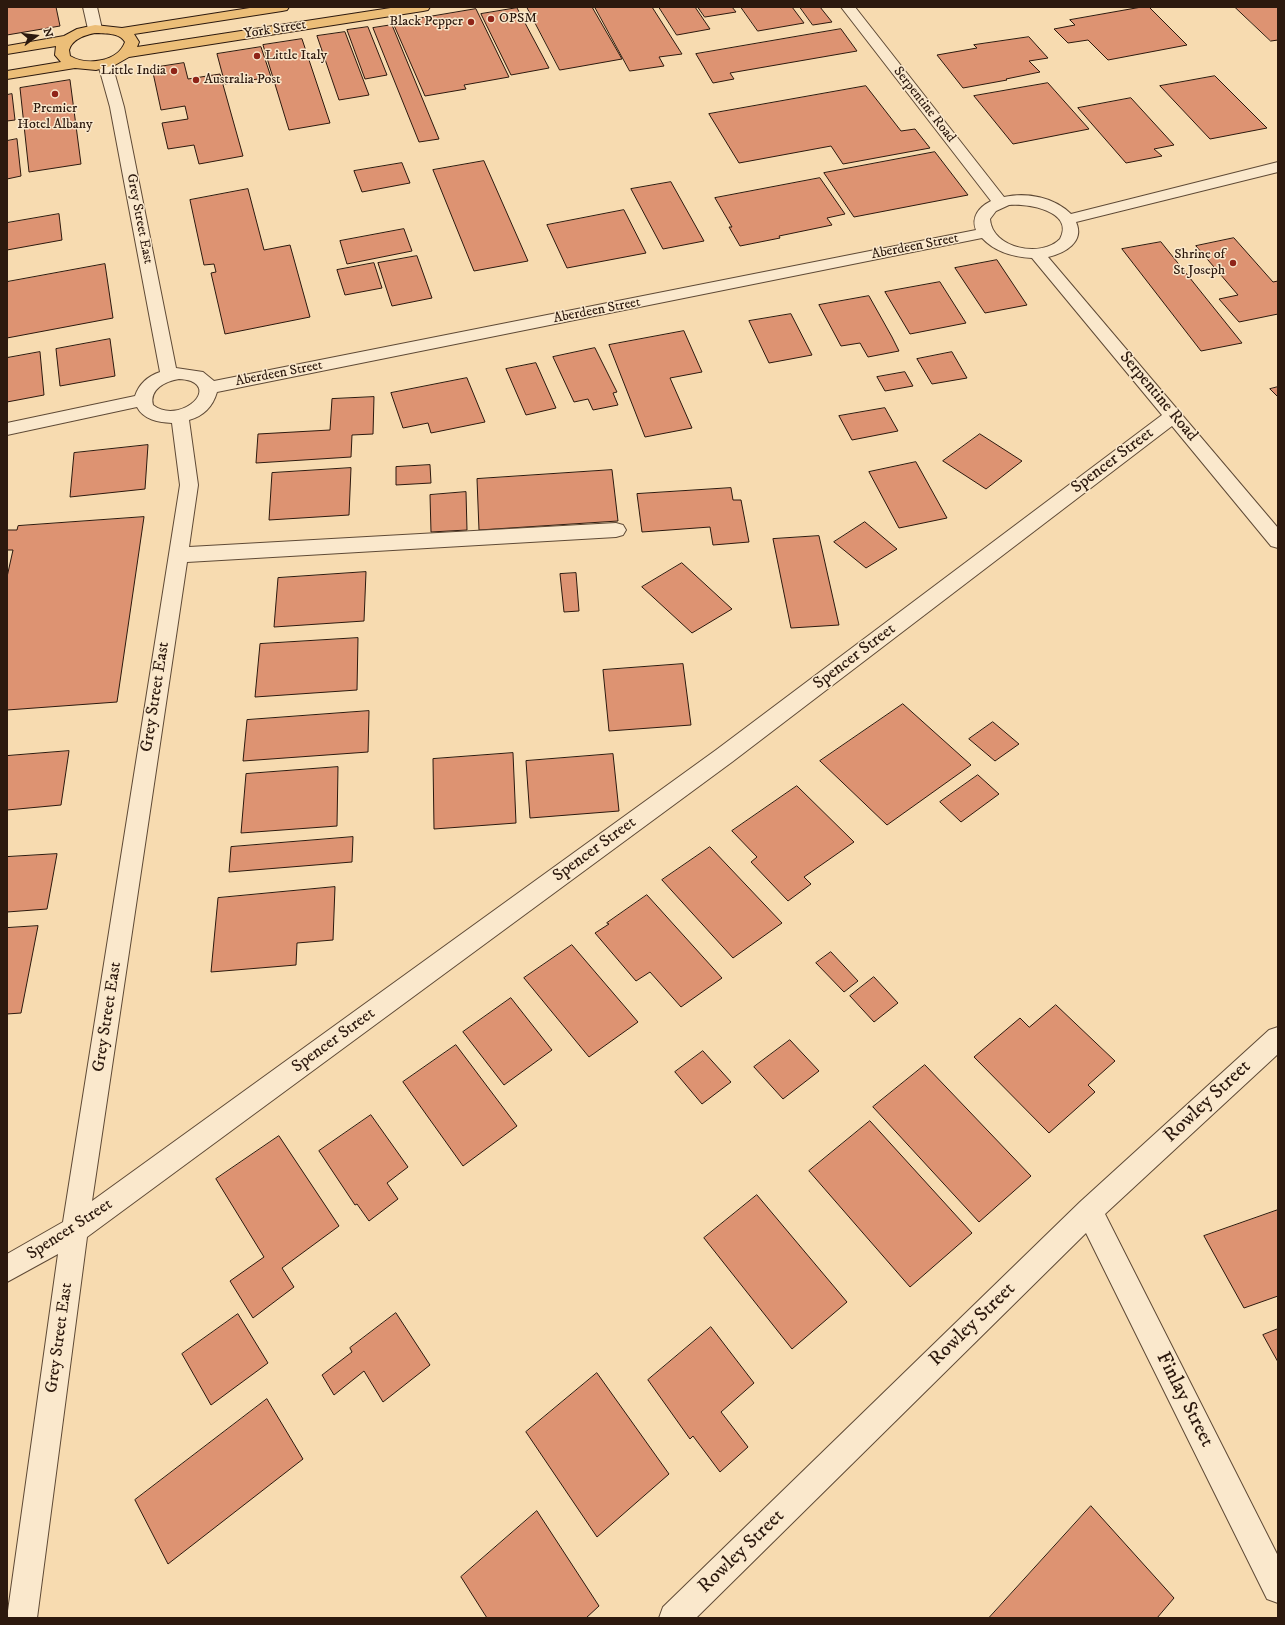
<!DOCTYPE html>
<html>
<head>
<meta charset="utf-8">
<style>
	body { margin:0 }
	#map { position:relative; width:1285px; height:1625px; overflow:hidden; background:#f7dbb0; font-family:"IM FELL DW Pica",serif }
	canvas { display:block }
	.frame { position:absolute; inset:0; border:8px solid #2c190e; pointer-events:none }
	.north { position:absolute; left:16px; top:16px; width:40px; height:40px; -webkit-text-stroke:3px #fae8cc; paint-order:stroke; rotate:75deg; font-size:11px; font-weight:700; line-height:16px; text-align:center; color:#2c190e }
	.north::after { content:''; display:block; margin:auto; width:14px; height:18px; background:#2c190e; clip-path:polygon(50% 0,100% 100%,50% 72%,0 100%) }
</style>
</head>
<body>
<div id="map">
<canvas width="1285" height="1625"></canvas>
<div class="frame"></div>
<div class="north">N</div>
</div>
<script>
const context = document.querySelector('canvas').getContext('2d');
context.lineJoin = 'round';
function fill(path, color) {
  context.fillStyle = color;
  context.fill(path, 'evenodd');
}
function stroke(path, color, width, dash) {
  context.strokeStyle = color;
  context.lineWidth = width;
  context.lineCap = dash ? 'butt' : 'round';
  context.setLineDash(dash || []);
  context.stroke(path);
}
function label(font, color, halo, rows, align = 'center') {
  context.font = font + ' "IM FELL DW Pica",serif';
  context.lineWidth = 3;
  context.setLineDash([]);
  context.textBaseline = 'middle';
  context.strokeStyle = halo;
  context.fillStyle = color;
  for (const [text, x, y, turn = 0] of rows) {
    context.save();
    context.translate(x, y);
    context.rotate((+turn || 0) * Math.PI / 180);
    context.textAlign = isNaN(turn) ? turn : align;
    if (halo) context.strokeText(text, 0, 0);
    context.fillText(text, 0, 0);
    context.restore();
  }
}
const building = new Path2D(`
	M7,7h49l4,19 -53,9z
	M527,7h65l30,52 -62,11z
	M595,7h57l30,47 -23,3 5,9 -34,5z
	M659,7h36l15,22 -33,6z
	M698,7h34l4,5 -31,5z
	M741,7h51l12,16 -46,8z
	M800,7h20l12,15 -19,3z
	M1142,7h7l38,38 -79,15 -20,-20 -20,3 -14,-14 21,-4 -5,-5z
	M1235,7h43v33l-7,1z
	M517,8l32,60 -38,7 -30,-61z
	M476,9l33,68 -45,8 2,4 -41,7 -32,-73z
	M392,25l47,114 -20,3 -46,-114z
	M368,27l19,48 -22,4 -18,-49z
	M841,29l16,22 -127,22 4,6 -21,4 -17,-29z
	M345,32l24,63 -30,5 -22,-64z
	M1029,37l19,21 -19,3 11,11 -34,7 1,1 -44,8 -26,-33 40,-7 -3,-3z
	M302,39l28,84 -41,7 -26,-85z
	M261,47l10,30 -46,7 -8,-30z
	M184,63l4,16 32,-5 23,82 -44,8 -5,-19 -26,4 -6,-26 26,-4 -3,-13 -24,4 -9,-42z
	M1215,76l52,52 -57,11 -50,-53z
	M70,80l11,84 -52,8 -9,-84z
	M1048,83l41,46 -76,15 -39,-48z
	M866,86l35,45 14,-2 15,19 -87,16 -12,-18 -92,17 -30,-49z
	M12,94l3,26 -8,1v-26z
	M1131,98l43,47 -20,4 8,7 -36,7 -48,-55z
	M17,139l4,37 -14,3v-38z
	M935,152l33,43 -114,22 -30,-44z
	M484,161l44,100 -54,10 -41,-101z
	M402,163l8,20 -48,9 -8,-21z
	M820,178l25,36 -18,4 5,7 -53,11 1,2 -40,8 -11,-19h3l-17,-29z
	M671,182l33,59 -41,8 -32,-60z
	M248,189l16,61 26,-5 20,72 -85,17 -14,-61 5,-1 -2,-8 -10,1 -14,-65z
	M624,210l22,43 -79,15 -20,-43z
	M59,214l3,26 -55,10v-27z
	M404,229l8,22 -65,13 -7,-23z
	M1234,238l39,44 5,-1v33l-39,8 -20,-23 19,-4 -42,-49z
	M1161,242l81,101 -41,8 -79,-102z
	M417,256l15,42 -40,8 -14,-43z
	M997,260l30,45 -42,8 -30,-45z
	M374,263l8,25 -37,7 -8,-25z
	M105,264l8,54 -106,20v-56z
	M940,282l26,41 -56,11 -25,-42z
	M869,296l23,41 7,14 -31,6 -8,-14 -19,3 -22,-41z
	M791,314l21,41 -43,8 -20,-42z
	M684,331l18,41 -32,6 22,50 -47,9 -36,-92z
	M110,339l5,37 -55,10 -4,-37z
	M595,348l22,44 -4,1 5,12 -25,5 -5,-11 -14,3 -21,-45z
	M40,352l4,43 -37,7v-44z
	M952,352l15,26 -35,6 -15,-25z
	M536,363l20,45 -30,7 -20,-46z
	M905,372l8,14 -28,5 -8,-14z
	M467,378l18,44 -54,11 -3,-10 -25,5 -12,-35z
	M1278,387v10l-8,-8z
	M374,397l-1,37 -21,1 -1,22 -95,6 2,-29 72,-4 2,-31z
	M885,408l13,23 -46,9 -13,-24z
	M980,434l42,27 -36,28 -43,-28z
	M148,445l-3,44 -75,8 4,-44z
	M916,462l31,56 -48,10 -30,-56z
	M430,465l1,18 -35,2v-18z
	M351,468l-2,47 -80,5 3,-47z
	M612,470l6,51 -139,9 -2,-51z
	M731,488l2,12h8l8,42 -36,3 -3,-18 -68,5 -5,-38z
	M466,492l1,38 -36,2 -1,-37z
	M144,517l-27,185 -110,8v-133l6,-27h-6v-20h10l1,-4z
	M865,522l32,27 -31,19 -32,-26z
	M819,536l20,89 -48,3 -18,-89z
	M682,563l50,46 -40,24 -50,-46z
	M366,572l-2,49 -90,6 4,-49z
	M576,573l3,38 -15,1 -4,-38z
	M358,638l-1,52 -102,7 5,-53z
	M683,664l8,61 -82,6 -6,-61z
	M903,704l68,61 -84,60 -67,-64z
	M369,711l-1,41 -125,9 4,-41z
	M993,722l26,22 -24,17 -26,-22z
	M69,751l-8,54 -54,5v-54z
	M513,753l3,70 -82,6 -1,-70z
	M613,754l6,57 -89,7 -4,-57z
	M338,767l-1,59 -96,7 5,-59z
	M978,775l21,19 -38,28 -21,-20z
	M797,786l57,56 -50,35 7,7 -23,17 -37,-39 6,-5 -25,-26z
	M353,837l-1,25 -123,10 2,-25z
	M710,847l72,76 -49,35 -71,-78z
	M57,854l-10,55 -40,3v-55z
	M335,887l-2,53 -36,3 -1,22 -85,7 7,-74z
	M647,895l75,83 -41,29 -31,-35 -14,9 -41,-48 14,-9 -2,-1z
	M38,926l-17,87 -14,1v-86z
	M572,945l66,77 -49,35 -65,-79z
	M831,952l27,29 -14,11 -28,-29z
	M874,977l24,26 -24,19 -24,-26z
	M511,998l41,52 -48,35 -41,-53z
	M1056,1005l59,56 -27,24 7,7 -46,41 -75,-76 46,-39 9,9z
	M790,1040l29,31 -36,28 -29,-32z
	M456,1045l61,81 -54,40 -60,-84z
	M703,1051l28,31 -29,22 -27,-32z
	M925,1065l106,111 -52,46 -106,-115z
	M371,1115l37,52 -21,16 11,16 -29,22 -12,-17 -2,1 -36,-54z
	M870,1121l102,112 -62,54 -101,-116z
	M279,1136l60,90 -57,42 12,19 -41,31 -23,-37 34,-24 -48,-78z
	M757,1195l90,107 -55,47 -88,-111z
	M1278,1210v86l-34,12 -40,-72z
	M396,1313l34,52 -47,37 -19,-31 -30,24 -12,-20 30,-23 -2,-4z
	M238,1314l30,49 -57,42 -29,-51z
	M711,1327l43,56 -33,29 27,35 -28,25 -27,-36 -3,3 -42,-59z
	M1278,1329v33l-15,-27z
	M597,1373l72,101 -72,63 -71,-105z
	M267,1399l36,60 -135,105 -33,-64z
	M1091,1506l83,92 -17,20h-168z
	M537,1511l62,95 -13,12h-99l-26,-41z`);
const minor = new Path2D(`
	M83,7h14l5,22 -2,3 -5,1 -5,-1 -2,-3z
	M841,7h14l149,190c23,-5 50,0 67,17l207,-52v10l-202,50c9,20 -11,31 -28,35l230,271v20l-7,-2 -99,-120 -440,336 -645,475 -50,381h-30l51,-364 -51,28v-28l56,-32 117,-737 -8,-62c-14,-1 -28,-3 -35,-16l-130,28v-12l128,-27c4,-12 13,-20 25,-24l-50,-265 -12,-43 2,-3 5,-1 5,1 2,3 12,43 52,261 27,4 11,9 762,-151c-5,-13 3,-23 15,-29zM1009,205c18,-2 66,6 51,34 -18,19 -68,10 -70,-20l6,-8zM982,238c13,14 32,19 50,20l130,157 -446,335 -624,451 95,-639 429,-25 7,-2 3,-5 -3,-5 -7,-2 -427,24 9,-62 -9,-65c15,-4 24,-14 28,-28zM179,379c4,0 9,1 12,2 26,11 -14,43 -38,24 -4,-16 13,-24 26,-26z
	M1278,1027v27l-173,160 173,342v47l-11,-4 -181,-366 -390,385h-37l4,-11 417,-405 189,-172z`);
const major = new Path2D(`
	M256,7h33l-2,3 -5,1 -148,23 5,8 -2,5 260,-40h33l-2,3 -5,1 -294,46 -14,8 -19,5 -21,-2 -68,11v-8l54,-9 -6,-7 1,-9 -49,8v-8l57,-10 13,-7 18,-4 27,3zM95,33c10,1 24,-1 30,9 -7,20 -38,24 -55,14l-1,-6c3,-11 16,-15 26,-17z`);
const markers = [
	[491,19,4,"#8f2418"],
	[471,22,4,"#8f2418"],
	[257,56,4,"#8f2418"],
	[174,71,4,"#8f2418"],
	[196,80,4,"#8f2418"],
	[55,94,4,"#8f2418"],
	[1233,263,4,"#8f2418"]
];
const farPoinames = [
	["OPSM",499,19],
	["Black Pepper",463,22,"right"],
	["Little Italy",265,56],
	["Little India",166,71,"right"],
	["Australia Post",204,80],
	["Premier",55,109,"center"],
	["Hotel Albany",55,125,"center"],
	["Shrine of",1225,255,"right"],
	["St Joseph",1225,271,"right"]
];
const farStreetnames = [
	["York Street",275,30,-9],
	["Serpentine Road",924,105,52],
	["Grey Street East",139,219,79],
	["Aberdeen Street",915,247,-11],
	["Aberdeen Street",597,311,-11],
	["Aberdeen Street",279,374,-11]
];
const streetNames = [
	["Serpentine Road",1158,397,50],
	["Spencer Street",1113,461,-37],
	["Spencer Street",855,657,-37],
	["Grey Street East",156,697,-81],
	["Spencer Street",595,850,-36],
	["Grey Street East",108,1017,-81],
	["Spencer Street",334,1041,-36],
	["Spencer Street",70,1230,-33],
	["Grey Street East",60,1338,-82]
];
const nearStreetnames = [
	["Rowley Street",1208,1102,-43],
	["Rowley Street",973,1325,-44],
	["Finlay Street",1184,1400,63],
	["Rowley Street",742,1552,-44]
];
fill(building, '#dd9372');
stroke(building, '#2c190e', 1);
stroke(minor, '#5f4a36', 2);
stroke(major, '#2c190e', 2);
fill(minor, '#fae8cc');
fill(major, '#ecbe78');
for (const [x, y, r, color] of markers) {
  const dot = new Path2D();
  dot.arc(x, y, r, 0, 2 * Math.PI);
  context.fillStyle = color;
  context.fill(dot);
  stroke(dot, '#fae8cc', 1.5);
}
label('14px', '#2c190e', '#fae8cc', farPoinames, 'left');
label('14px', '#2c190e', '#fae8cc', farStreetnames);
label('17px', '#2c190e', '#fae8cc', streetNames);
label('20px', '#2c190e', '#fae8cc', nearStreetnames);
</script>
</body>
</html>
